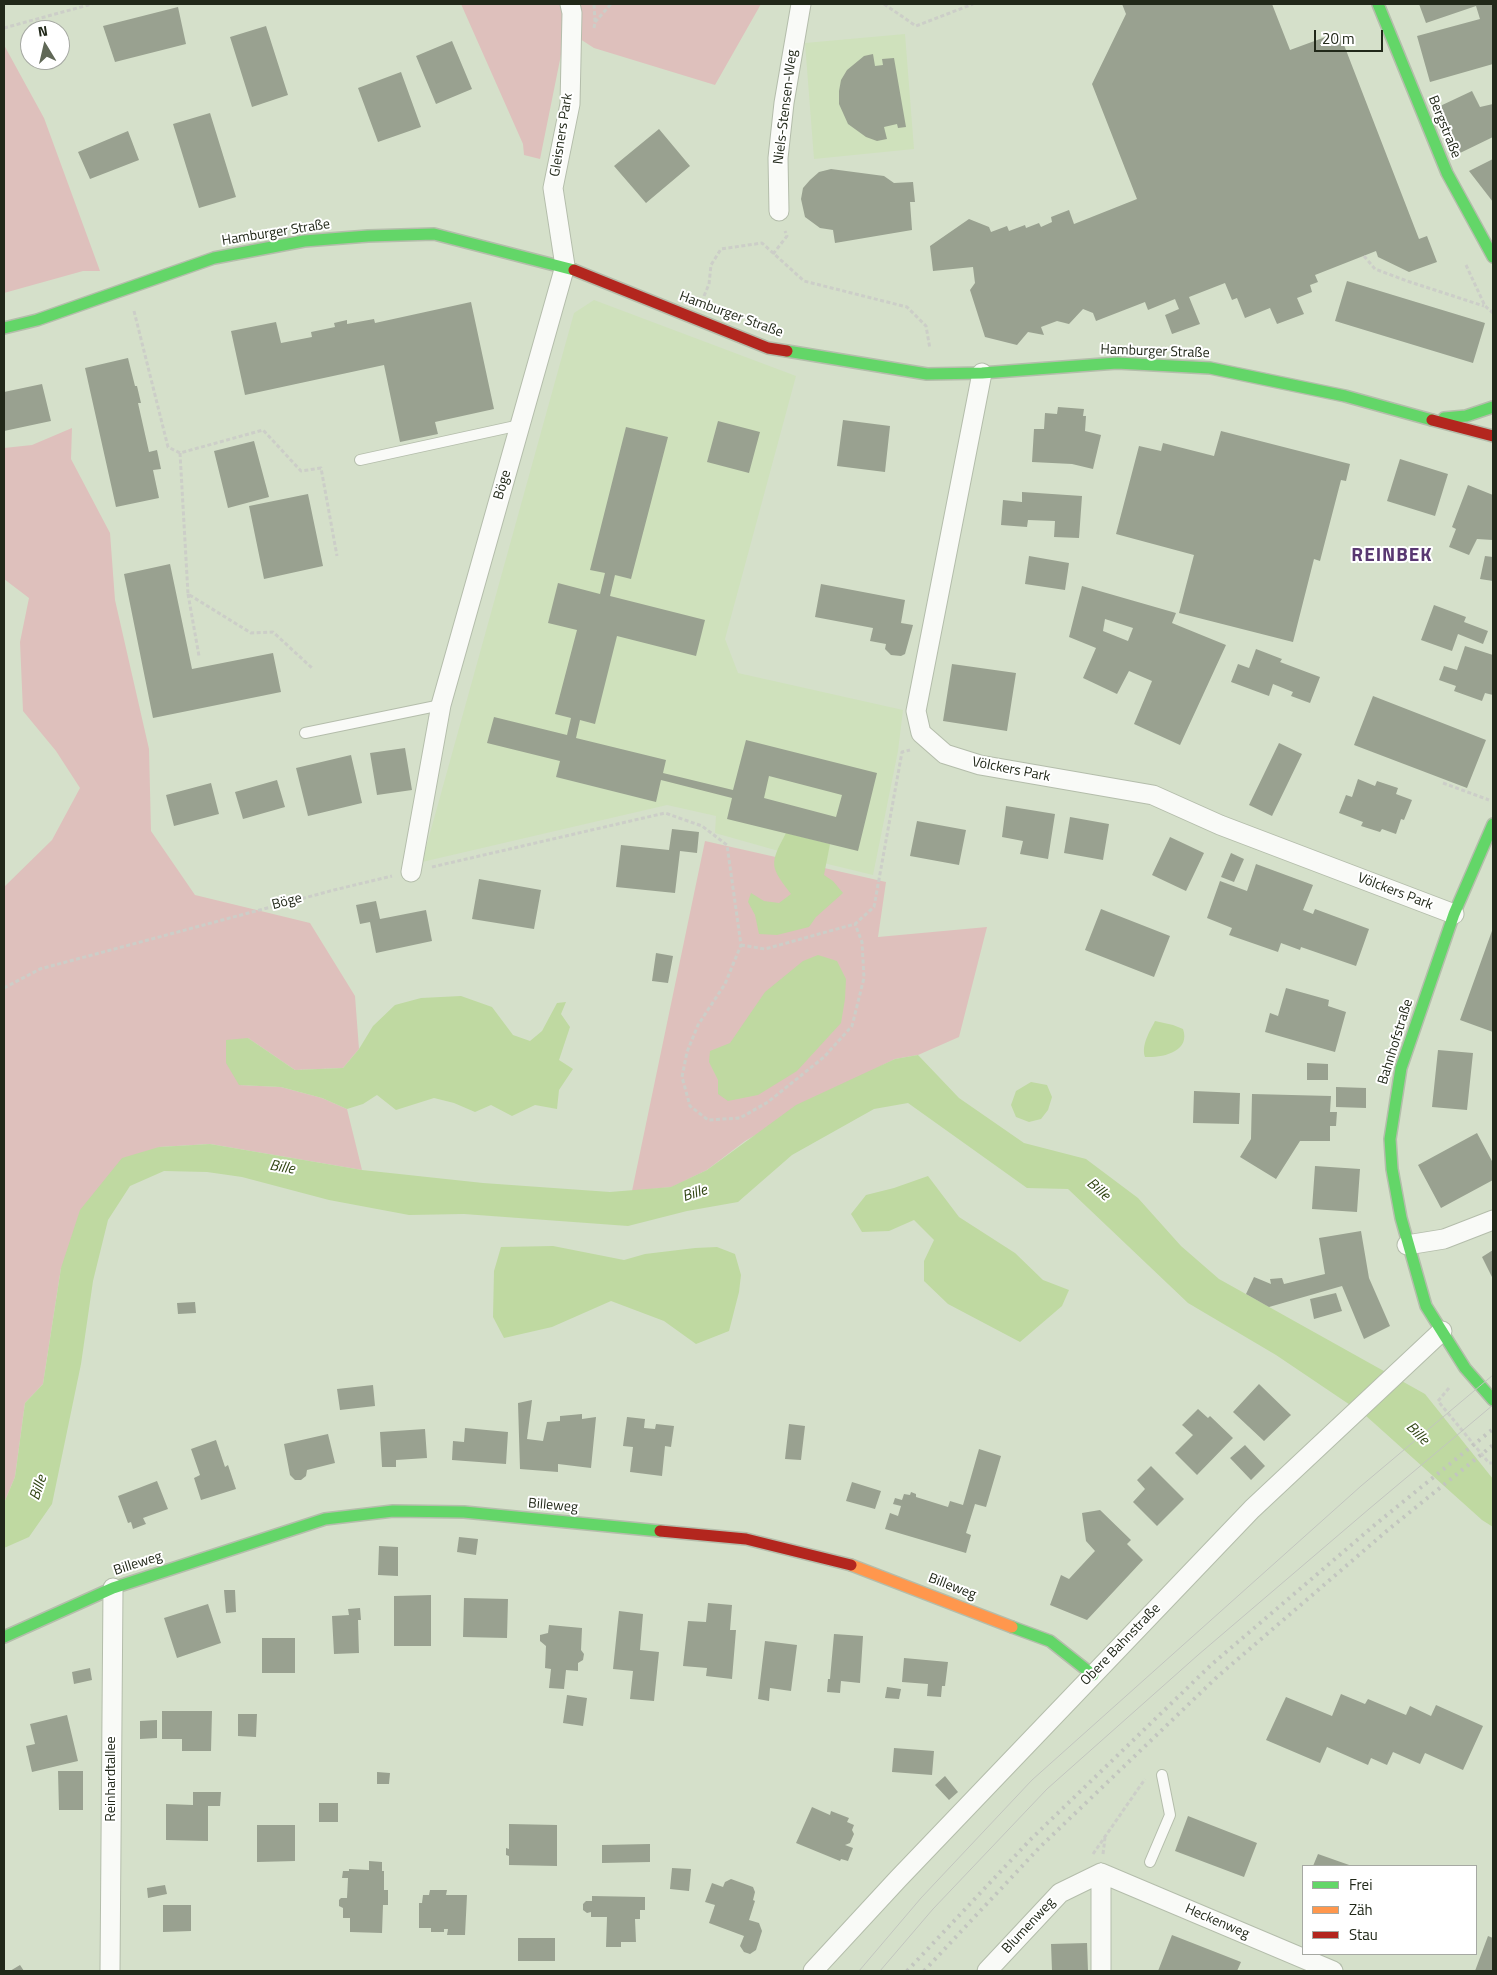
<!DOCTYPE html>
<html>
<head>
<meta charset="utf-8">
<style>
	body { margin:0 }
	#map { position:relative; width:1497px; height:1975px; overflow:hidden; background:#d5e0ca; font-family:"Titillium Web",sans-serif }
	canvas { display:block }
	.frame { position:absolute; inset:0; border:5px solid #212819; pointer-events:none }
	.legend { position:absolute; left:1302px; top:1865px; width:175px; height:90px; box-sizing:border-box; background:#fff; border:1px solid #a6a9a3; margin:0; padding:6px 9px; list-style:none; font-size:15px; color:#212819 }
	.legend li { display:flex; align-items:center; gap:10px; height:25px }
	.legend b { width:25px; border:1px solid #a6a9a3 }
	.north { position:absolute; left:20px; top:20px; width:50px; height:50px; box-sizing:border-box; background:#fff; border:1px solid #a6a9a3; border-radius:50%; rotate:351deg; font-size:14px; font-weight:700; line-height:20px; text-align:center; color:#212819 }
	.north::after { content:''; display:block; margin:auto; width:18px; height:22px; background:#606857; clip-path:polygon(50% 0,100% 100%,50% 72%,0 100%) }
	.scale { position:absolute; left:1314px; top:30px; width:69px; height:22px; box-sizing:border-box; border:2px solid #212819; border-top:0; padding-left:6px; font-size:15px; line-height:18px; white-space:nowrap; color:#212819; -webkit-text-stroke:4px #fff; paint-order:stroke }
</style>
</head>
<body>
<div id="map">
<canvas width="1497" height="1975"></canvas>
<div class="frame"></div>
<ul class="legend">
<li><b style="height:6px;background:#63d668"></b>Frei</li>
<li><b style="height:6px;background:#ff974d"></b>Zäh</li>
<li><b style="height:6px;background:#b3261e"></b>Stau</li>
</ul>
<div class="north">N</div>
<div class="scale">20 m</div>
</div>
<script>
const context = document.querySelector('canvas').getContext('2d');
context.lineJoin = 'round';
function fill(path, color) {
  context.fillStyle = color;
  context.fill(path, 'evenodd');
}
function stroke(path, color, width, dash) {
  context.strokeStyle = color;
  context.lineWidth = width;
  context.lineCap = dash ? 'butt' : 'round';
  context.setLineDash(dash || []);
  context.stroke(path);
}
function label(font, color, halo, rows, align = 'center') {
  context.font = font + ' "Titillium Web",sans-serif';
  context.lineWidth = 4;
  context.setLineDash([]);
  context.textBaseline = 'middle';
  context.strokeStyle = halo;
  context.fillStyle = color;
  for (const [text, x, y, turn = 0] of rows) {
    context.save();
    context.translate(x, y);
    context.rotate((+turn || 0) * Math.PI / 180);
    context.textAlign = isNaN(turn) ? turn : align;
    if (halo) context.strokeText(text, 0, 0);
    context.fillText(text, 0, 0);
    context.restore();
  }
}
const built = new Path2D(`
	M905,34l9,115 -100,10 -9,-116z
	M594,300l202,76 -71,263 13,34 165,37 -5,41 -25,124 -66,-16 -92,-26 1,-17 -49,-11 -245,57 152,-549z`);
const green = new Path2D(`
	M461,4h300l-46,81 -121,-37 -28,-18 -26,129 -16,-4 -1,-11z
	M4,45l40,73 56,153h-17l-79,22z
	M72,428l-1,31 39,74 5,67 34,149 2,82 44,64 115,28 45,73 4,53 -16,19 -48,2 -47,-32 -9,47 42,2 41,11 25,11 15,61 -152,-26 -51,3 -98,121 -18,116 -18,19 -10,74 -11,26v-616l48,-47 28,-52 -24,-37 -33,-40 -3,-69 9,-44 -25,-19v-131l28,-3z
	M705,841l181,41 -8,55 109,-10 -28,110 -41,18 -23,4 -42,21 -108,61 -38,29 -35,17 -40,4z`);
const water = new Path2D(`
	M786,833l44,11 -6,31 9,6 10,12 -27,24 -7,10 -32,8 -18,-1 -4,-19 -7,-13 3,-9 13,8 15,2 12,-9c-21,-28 -22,-29 -5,-61z
	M818,955l19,6 9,18 -1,20 -4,24 -44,48 -39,24 -30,6 -10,-7v-14l-9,-18 1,-11 20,-8 35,-51 38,-31z
	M461,996l31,11 21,28 17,6 12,-10 15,-28 9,-1 -5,12 9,13 -11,33 14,9 -14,21 -2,19 -22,-4 -23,11 -21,-11 -16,7 -21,-9 -20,-5 -38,12 -19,-15 -14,9 -16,5 -25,-11 -41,-11 -42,-2 -13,-22v-23l22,-2 47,32 48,-2 16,-19 14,-23 22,-21 26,-7z
	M1155,1021l18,4 10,4c8,23 -21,29 -38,28 -4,-12 5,-26 10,-36z
	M918,1055l41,43 65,45 62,16 52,39 43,48 38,33 206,115 68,85v48l-11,-7 -117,-105 -89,-60 -88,-52 -120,-114 -41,-1 -119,-85 -34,6 -82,46 -54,47 -51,9 -59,15 -164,-12 -55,1 -80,-15 -87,-23 -35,-5 -43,-1 -34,15 -22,34 -15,61 -12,83 -29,140 -23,33 -25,11v-45l11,-26 10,-74 18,-19 18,-116 19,-58 42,-52 37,-11 51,-3 152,26 121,13 127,9 61,-5 36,-17 89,-65 99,-46z
	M1031,1082l16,3 5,12 -4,13 -7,9 -12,3 -13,-5 -5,-12 5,-14z
	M928,1176l31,41 56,36 28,27 26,10 -7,16 -42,36 -72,-38 -24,-23v-20l10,-21 -20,-20 -25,11 -27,1 -11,-18 15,-19 28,-7z
	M553,1246l71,14 21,-6 50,-6 22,-1 18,7 6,21 -2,17 -10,39 -33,13 -32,-23 -53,-20 -59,26 -48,11 -11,-21 1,-46 7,-24z`);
const building = new Path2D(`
	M1122,4h150l18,46 49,-18 80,207 8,-3 10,26 -28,10 -31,-15 -2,-6 -61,24 3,7 -8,3 2,7 -15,6 7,16 -27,10 -7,-16 -25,10 -8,-20 -5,2 -7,-17 -36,14 11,27 -28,10 -7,-19 14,-6 -4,-10 -27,11 -3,-8 -49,19 -3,-8 -10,-4 -14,15 -12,-3 -16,6 3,8 -16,-3 -11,13 -32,-8 -15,-47 5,-7 -2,-16 -40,4 -3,-25 39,-27 20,8 2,5 16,-6 2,5 16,-6 1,3 13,-5 2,4 11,-5 -1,-5 18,-7 5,14 63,-25 -45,-115 34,-70z
	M1419,4h74v60l-63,18 -13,-46 63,-17 -4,-13 -50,17z
	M178,7l8,37 -71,18 -12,-36z
	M266,26l22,69 -36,12 -22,-70z
	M452,41l20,48 -36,15 -20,-48z
	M873,54l2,12 8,-1 -1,-6 12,-1 12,69 -8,1 -1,-4 -13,3 3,12 -10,2 -11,-4 -18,-13 -9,-20v-13l2,-11 6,-10 17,-14z
	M401,72l20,55 -43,15 -20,-54z
	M1472,91l8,16 13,-3v33l-33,16 -22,-46z
	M210,113l26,84 -37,11 -26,-84z
	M659,129l31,37 -44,37 -32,-37z
	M128,131l11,29 -49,19 -12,-27z
	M1493,159v43l-24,-31z
	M831,169l53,7 10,7 19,-1 2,20h-5l2,28 -77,13 -2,-13 -13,-2 -15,-11 -4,-18 2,-11 7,-8 9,-8z
	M1347,281l138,42 -12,40 -138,-42z
	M471,302l23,107 -59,13 3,12 -38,8 -16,-77 -139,30 -14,-64 45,-9 5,21 31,-6 -1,-5 24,-5 -1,-4 13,-3v4l27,-5 1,4z
	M128,358l7,28h2l4,17h-3l11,49 8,-2 4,19 -8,1 6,28 -43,9 -31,-139z
	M42,384l9,37 -47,10v-39z
	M1058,407l26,2 -1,7h3l-1,15 16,4 -8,34 -21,-5 -40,-2 2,-33h10l1,-16 12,1z
	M843,420l47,6 -5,46 -48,-6z
	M718,421l42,11 -11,41 -42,-11z
	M626,427l42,10 -37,142 -16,-4 -5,21 95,24 -9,36 -79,-20 -22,88 -15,-4 -4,18 90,22 -3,13 70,17 13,-50 131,33 -19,78 -131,-32 5,-21 -71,-18 -5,22 -100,-25 4,-16 -73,-18 7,-26 73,18 4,-17 -16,-4 22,-84 -29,-7 10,-40 42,11 5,-21 -15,-3zM769,776l73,19 -6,22 -72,-19z
	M1221,431l129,33 -4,17 -5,-1 -21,81 -6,-2 -21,83 -114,-29 15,-58 -78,-21 23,-88 22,5 2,-8 51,13z
	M254,441l15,56 -41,11 -14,-57z
	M1400,459l48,15 -13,42 -48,-15z
	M1468,485l25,10v45l-16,-1 -8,16 -20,-8 7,-18 -4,-2z
	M1022,492l60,4 -3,42 -25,-1 1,-16 -27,-1 -1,7 -26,-2 2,-25 19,2z
	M308,494l15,72 -59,13 -15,-73z
	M1029,556l40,7 -4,27 -40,-6z
	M1485,556l8,1v24l-13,-2z
	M170,564l22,105 81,-16 8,39 -128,26 -29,-144z
	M821,584l84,16 -4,23 12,2 -8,29 -4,2 -10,-1 -6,-6 1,-5 -16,-3 3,-13 -58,-11z
	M1082,586l94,27 -4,10 54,22 -46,100 -46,-21 18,-43 -23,-10 -12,23 -34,-16 13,-30 -27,-11zM1105,619l28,9 -5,13 -25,-10z
	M1434,605l32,12 -2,5 24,9 -5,13 -25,-10 -6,17 -31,-11z
	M1465,646l28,9 -1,17h1v23l-8,-2 -3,8 -28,-10 2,-5 -17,-6 5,-14 13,4z
	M1256,649l26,10 -2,3 40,15 -10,26 -19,-7 2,-4 -20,-8 -4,12 -38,-14 7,-18 11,4z
	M952,664l64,9 -9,58 -64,-10z
	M1373,696l113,44 -19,48 -113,-43z
	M1279,743l23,11 -30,62 -23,-11z
	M405,748l7,42 -35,5 -7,-42z
	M351,755l11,48 -54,13 -12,-48z
	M1358,779l17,7 2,-5 21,7 -2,6 16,6 -8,20 -3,-1 -5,15 -14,-5 -2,3 -19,-6 2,-4 -24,-9 7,-18 6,2z
	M277,780l8,27 -42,12 -8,-27z
	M211,783l8,31 -45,12 -8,-31z
	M1006,806l49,8 -7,45 -28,-5 3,-13 -21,-4z
	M1070,817l39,7 -6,36 -39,-7z
	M917,821l49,9 -7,35 -49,-9z
	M672,829l27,3 -2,21 -17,-2 -5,42 -59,-6 5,-42 48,5z
	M1170,837l34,16 -18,38 -34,-16z
	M1231,853l13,6 -10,23 -13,-5z
	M1256,864l57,21 -10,25 10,4 2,-5 54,20 -13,37 -55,-19 -1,3 -19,-7 -3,9 -49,-17 3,-7 -25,-10 13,-37 27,10z
	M479,879l62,11 -7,39 -62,-10z
	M376,901l4,18 46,-9 6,31 -56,12 -6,-31 -10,2 -4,-19z
	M1101,909l69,27 -16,41 -69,-27z
	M1493,928v104l-33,-12z
	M656,953l17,3 -5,27 -16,-2z
	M1286,988l43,12 -1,6 18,6 -11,40 -70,-20 5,-19 8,3z
	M1438,1050l35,3 -6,57 -35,-3z
	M1307,1063l21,1v16h-21z
	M1336,1087l30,1v20l-30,-1z
	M1194,1091l46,2 -1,31 -46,-1z
	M1252,1094l79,2 -1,16h7l-1,14h-6v15h-30l-24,38 -36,-22 11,-18z
	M1477,1133l16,30v17l-52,28 -23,-43z
	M1315,1166l45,3 -3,43 -45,-3z
	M1361,1231l8,47 21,48 -26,13 -22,-53 -73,21 -23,-13 8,-17 17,7 -1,-5 12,-1 2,6 41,-10 -6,-36z
	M1493,1250v29l-11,-22z
	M1336,1293l6,18 -28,8 -4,-20z
	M195,1302l1,11 -18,1 -1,-11z
	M1259,1384l32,31 -27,26 -31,-29z
	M373,1385l2,21 -35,4 -3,-21z
	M532,1400l-5,39 16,2 4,-19 13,-1v-5l22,-2v5l14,-2 -5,51 -33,-4v8l-38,-3 -2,-66z
	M1198,1409l10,9 2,-2 23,22 -36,37 -22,-22 18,-18 -11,-10z
	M627,1417l18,2 -1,9 11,1 1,-5 18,2 -3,21 -6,-1 -3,30 -32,-4 3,-25 -10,-1z
	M789,1424l16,2 -4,34 -16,-1z
	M465,1428l43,4 -2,32 -54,-4 1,-19 11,1z
	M425,1429l2,29 -31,2v7h-14l-2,-35z
	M328,1434l7,29 -28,7 -1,6 -5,4h-6l-5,-5 -6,-31z
	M216,1440l9,27 3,-2 8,24 -35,11 -7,-22 6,-3 -9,-26z
	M1245,1445l20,21 -14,14 -21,-22z
	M979,1449l22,7 -15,51 -11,-3 -9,29 5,2 -5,18 -81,-24 5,-16 8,3 3,-10 -8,-2 2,-6 7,2 2,-6 6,1 1,-3 5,2v3l32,10 2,-6 13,4z
	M1151,1466l33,33 -27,27 -24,-24 12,-13 -8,-9z
	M157,1481l11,28 -25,9 3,6 -13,5 -2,-7 -3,1 -10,-27z
	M852,1482l29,9 -6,18 -29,-8z
	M1100,1510l31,30 -4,4 16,16 -56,60 -37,-15 11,-30 8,4 26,-28 -9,-10 -4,-28z
	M459,1537l19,2 -2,16 -19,-3z
	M379,1546l19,1v29l-20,-1z
	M224,1590h11l1,22 -10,1z
	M431,1595v51h-37v-50z
	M464,1598l44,1 -1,39 -44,-1z
	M708,1603l24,2 -2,25h6l-4,49 -26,-3 1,-8 -24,-2 5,-45 18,1z
	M208,1604l13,39 -44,15 -13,-40z
	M360,1608l1,12h-3l1,33 -25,1 -2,-38 17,-1 -1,-6z
	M619,1611l24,3 -3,36 19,2 -5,49 -24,-2 3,-28 -20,-2z
	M549,1625l33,3 -1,22 3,4 -1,6 -5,3v8l-12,-1 -2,19 -15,-1 2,-19 -6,-1 1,-22 -6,-5v-6l8,-2z
	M834,1634l29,2 -3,47 -19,-2 -1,12 -13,-1 1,-13h2z
	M262,1638h33v35h-33z
	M765,1641l32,4 -6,46 -21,-3 -1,13 -11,-2z
	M904,1658l44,4 -3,24h-3l-1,11 -14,-1 1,-12 -26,-2z
	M90,1668l2,12 -18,4 -2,-12z
	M887,1687l14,2 -2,10 -14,-1z
	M1341,1694l24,10 3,-5 38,16 4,-9 21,10 5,-11 47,21 -20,44 -38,-17 -5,11 -27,-12 -6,13 -16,-7 -3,7 -41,-18 -7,16 -54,-23 20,-43 46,19z
	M567,1695l20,3 -4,28 -20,-3z
	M162,1711h50l-1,40h-29v-12h-20z
	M238,1714h19l-1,23 -18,-1z
	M67,1715l11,46 -46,11 -6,-26 9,-2 -5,-20z
	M157,1720v18l-17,1v-18z
	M894,1748l40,3 -2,24 -40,-3z
	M58,1771h25v39h-24z
	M377,1772l13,1 -1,11h-12z
	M945,1776l13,16 -9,8 -14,-15z
	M193,1792h28l-1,14h-12v35l-42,-1v-36l27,1z
	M319,1803h19v19h-19z
	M812,1807l18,8 1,-4 18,7 -2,4 7,3 -2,5 2,4 -4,9 -5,2 8,3 -5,13 -7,-2 -1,2 -44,-18z
	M1188,1816l69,27 -13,34 -69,-26z
	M509,1824l48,1v41l-48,-1v-9l-3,-1v-7l3,1z
	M257,1825h38v36l-38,1z
	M650,1844v18l-48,1v-18z
	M1318,1854l34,12h-39z
	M369,1861l13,1v9h2v19h4v15h-5l-1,28 -32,-1v-14h-7v-10l-4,-2v-6l2,-2h6l1,-20h-6l1,-7h6v-2l20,1z
	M672,1868l19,1 -2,22 -19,-2z
	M731,1879l22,8 2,5 -2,8 2,1 -6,19 10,3 3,8 -6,19 -6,4 -6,-2 -4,-6 4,-10 -35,-13 6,-18 -10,-3 7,-19 11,4 2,-5z
	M165,1885l2,9 -19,4 -1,-10z
	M430,1890h17l-1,5h21l-2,40h-18l1,-6h-4v3h-13v-4h-12v-25h3l1,-8h6z
	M592,1896l53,1v13h-5v9h-5l1,23h-15v5h-15l1,-30h-16v-5l-4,1 -4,-3v-6l3,-3h6z
	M163,1905h28v26l-28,1z
	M1172,1935l69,27 -4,9h-79z
	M1488,1936l5,2v33h-18z
	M518,1938h37v23h-37z
	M1087,1943l1,28h-36l-1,-27z
	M20,1965l4,6h-14z`);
const path = new Path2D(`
	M884,4l32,22 57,-22
	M595,22l16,-18
	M4,28l88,-24
	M594,28l1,-6 -1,-18
	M773,254l14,-18 -2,-5
	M1364,256l11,13 32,12 77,25
	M1466,265l19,41 8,7
	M704,296l5,-12 2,-19 10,-16 41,-6 42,38 103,26 19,19 4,23
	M134,311l34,136 12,6 83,-23 38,41 20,-3 16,88
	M180,453l8,141 63,39 22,-1 39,36
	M188,594l11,62
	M1443,783l46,17
	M432,867l233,-54 37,13 25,19 14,100 -16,39 -27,41 -11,27 -5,25 8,29 18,14 32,-2 28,-16 56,-45 28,-31 12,-48 -2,-36 -7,-18
	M741,945l24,4 90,-25 19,-17 28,-155 8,-2
	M4,988l36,-19 294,-79 58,-14
	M1449,1388l-11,13 51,62h4
	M1093,1854l52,-75
	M1103,1854l2,-16`);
const lane = new Path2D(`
	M360,460l160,-35
	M305,733l136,-28
	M1150,1862l20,-47 -8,-40`);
const street = new Path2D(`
	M779,211l-1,-53 6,-55 17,-99
	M982,373l-66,338 5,22 24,21 35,11 173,30 67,30 234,89
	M411,872l30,-167 124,-439 -12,-78 17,-84 2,-91 -2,-9
	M1407,1245l37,-6 49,-19
	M1101,1873l232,98
	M110,1971l3,-383
	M813,1971l85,-92 354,-370 190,-178
	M987,1971l73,-78 41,-20
	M1101,1971v-98`);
const fast = new Path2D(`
	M1378,4l69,169 46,84
	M4,328l33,-8 177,-62 90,-17 64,-5 66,-2 140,36
	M787,351l140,23 55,-1 135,-10 93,5 135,28 87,24
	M1444,418l22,-2 27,-9
	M1493,824l-39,90 -53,154 -11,71 2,30 9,49 25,88 39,62 28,32
	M1012,1627l38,14 43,34
	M4,1637l109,-49 212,-69 68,-8 71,1 196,19`);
const slow = new Path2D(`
	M851,1565l161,62`);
const jam = new Path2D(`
	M574,270l194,78 19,3
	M1432,420l61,16
	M660,1531l86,8 105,26`);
const tram = new Path2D(`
	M859,1971l62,-73 111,-118 329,-294 132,-111
	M880,1971l53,-62 114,-120 151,-134 171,-146 124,-104`);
const rail = new Path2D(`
	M907,1971l124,-132 180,-174 166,-142 116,-94
	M924,1971l116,-124 177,-170 172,-148 104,-84`);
const streetNames = [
	["Niels-Stensen-Weg",786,107,-83],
	["Bergstraße",1444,127,68],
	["Gleisners Park",562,135,-81],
	["Hamburger Straße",276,233,-9],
	["Hamburger Straße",731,315,20],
	["Hamburger Straße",1155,352,2],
	["Böge",503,485,-74],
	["Völckers Park",1011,770,11],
	["Völckers Park",1395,892,21],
	["Böge",287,902,-15],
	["Bahnhofstraße",1396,1042,-73],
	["Billeweg",553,1506,5],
	["Billeweg",138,1564,-18],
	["Billeweg",952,1587,21],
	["Obere Bahnstraße",1121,1645,-46],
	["Reinhardtallee",112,1779,-90],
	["Heckenweg",1217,1922,23],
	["Blumenweg",1029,1926,-47]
];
const waterNames = [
	["Bille",282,1168,10],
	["Bille",1098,1190,41],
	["Bille",695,1194,-18],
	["Bille",1417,1434,45],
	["Bille",39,1488,-71]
];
const districtNames = [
	["REINBEK",1392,556]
];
fill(built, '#cfe1bc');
fill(green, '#dec0bc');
fill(water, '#bfd9a1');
fill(building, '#99a190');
stroke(lane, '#b4bdab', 12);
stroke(street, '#b4bdab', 21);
stroke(fast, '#b4bdab', 14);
stroke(slow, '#b4bdab', 14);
stroke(jam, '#b4bdab', 14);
stroke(path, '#cccec8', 3, [4, 2.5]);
stroke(lane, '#f9faf7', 10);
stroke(street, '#f9faf7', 19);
stroke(fast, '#63d668', 11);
stroke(slow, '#ff974d', 11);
stroke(jam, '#b3261e', 11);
stroke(tram, '#c2c5bf', 1);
stroke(rail, '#c2c5bf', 4, [2.5, 5]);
label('14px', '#212819', '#fff', streetNames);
label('italic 15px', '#2f4311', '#fff', waterNames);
context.letterSpacing = '1px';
label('bold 19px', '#583771', '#fff', districtNames);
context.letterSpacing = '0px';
</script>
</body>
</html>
